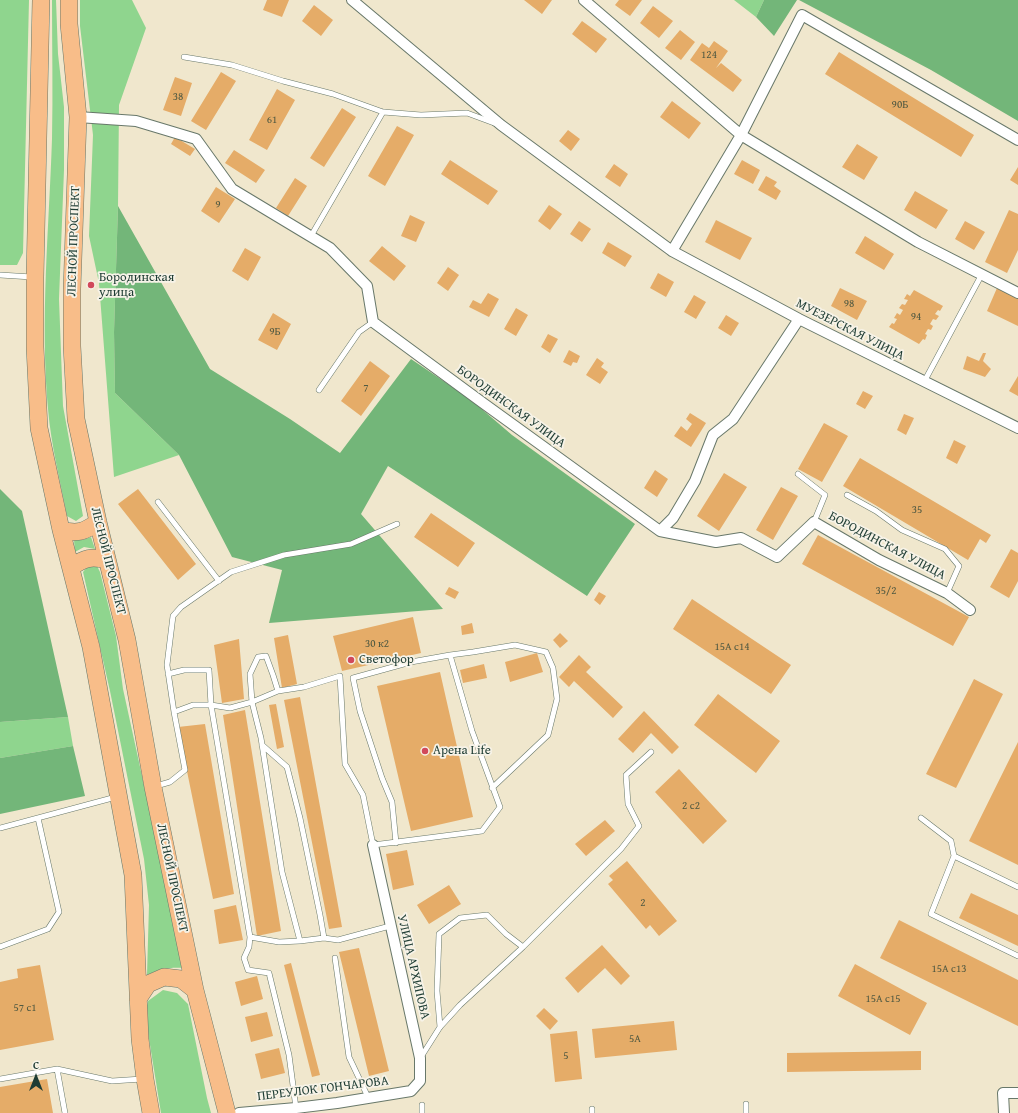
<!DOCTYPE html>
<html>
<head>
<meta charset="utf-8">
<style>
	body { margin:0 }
	#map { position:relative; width:1018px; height:1113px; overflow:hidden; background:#f0e7cd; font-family:"Gentium Book Plus",serif }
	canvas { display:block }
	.north { position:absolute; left:16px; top:1057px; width:40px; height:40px; -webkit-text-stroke:3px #f7f3e8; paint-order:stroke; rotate:0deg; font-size:11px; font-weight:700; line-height:16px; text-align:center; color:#1f3d34 }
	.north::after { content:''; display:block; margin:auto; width:14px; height:18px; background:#1f3d34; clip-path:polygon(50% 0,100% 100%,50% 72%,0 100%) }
</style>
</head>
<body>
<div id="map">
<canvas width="1018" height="1113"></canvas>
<div class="north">С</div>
</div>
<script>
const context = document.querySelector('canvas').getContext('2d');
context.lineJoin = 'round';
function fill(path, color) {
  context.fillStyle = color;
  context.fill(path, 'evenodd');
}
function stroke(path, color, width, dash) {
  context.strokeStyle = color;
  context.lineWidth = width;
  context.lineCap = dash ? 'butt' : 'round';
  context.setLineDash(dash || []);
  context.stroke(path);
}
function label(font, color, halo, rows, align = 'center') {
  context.font = font + ' "Gentium Book Plus",serif';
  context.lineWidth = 3.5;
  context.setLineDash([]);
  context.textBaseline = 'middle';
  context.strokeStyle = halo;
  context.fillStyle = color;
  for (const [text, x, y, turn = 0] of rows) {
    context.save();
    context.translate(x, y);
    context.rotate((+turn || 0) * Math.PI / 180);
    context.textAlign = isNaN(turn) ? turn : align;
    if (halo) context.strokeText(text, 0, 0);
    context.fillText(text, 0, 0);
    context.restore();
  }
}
const green = new Path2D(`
	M0,0h29l-6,253 -6,12h-17z
	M52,0h4l2,54 6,53v63l-5,129 4,107 20,110 -7,5 -9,-5c-7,-36 -16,-71 -19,-107 -8,-90 1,-180 4,-270 1,-46 0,-93 0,-139z
	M80,0h52l14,28 -27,77 -1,101 -4,126 1,61 64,62 -65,22 -15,-194 -10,-47 4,-101 -13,-109z
	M734,0h30l-8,17z
	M91,537l4,12 -11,-2 -9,5 -1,-12h9z
	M96,564l4,8 16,64 7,53 61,279c-15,-1 -23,1 -37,7l2,-70 -5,-46 -34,-168 -27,-119 6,-7z
	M68,717l5,29 -73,12v-36z
	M163,990l14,3 11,11 19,94 4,15h-50l-16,-99 3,-13z`);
const forest = new Path2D(`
	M764,0h33l-23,36 -18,-19z
	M799,0h219v121l-87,-51z
	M118,206l92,163 80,50 50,34 71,-94 59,40 42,36 123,89 -48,72 -199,-130 -27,48 82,95 -174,14 13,-53 -50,-13 -53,-102 -64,-62 -1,-61z
	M0,489l22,22 46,206 -68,5z
	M73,746l12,50 -85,18v-56z`);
const building = new Path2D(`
	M267,0h22l-7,17 -19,-7z
	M524,0h28l-10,14z
	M619,0h23l-12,16 -15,-11z
	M314,5l19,15 -12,16 -19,-15z
	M653,6l20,15 -14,17 -19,-15z
	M582,21l25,18 -11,14 -24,-19z
	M680,30l15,12 -14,18 -16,-12z
	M714,41l14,10 -12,17 5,-5 21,17 -9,12 -43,-32 12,-17 7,5z
	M839,52l135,83 -13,22 -136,-83z
	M221,72l15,9 -30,49 -15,-9z
	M175,77l17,6 -11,33 -18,-6z
	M277,89l18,11 -28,50 -18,-10z
	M672,101l29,22 -12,16 -29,-22z
	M342,108l14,9 -32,50 -14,-9z
	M397,126l17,9 -29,51 -17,-10z
	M568,130l12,9 -9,12 -12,-10z
	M175,137l20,12 -5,7 -19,-12z
	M857,144l21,13 -14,23 -22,-13z
	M234,150l31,20 -9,13 -31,-20z
	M450,160l48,31 -10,14 -47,-31z
	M742,160l18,10 -7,14 -19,-10z
	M614,164l14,10 -8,13 -15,-10z
	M1018,167v18l-8,-5z
	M766,176l11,6 -3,4 7,5 -5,9 -18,-10z
	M295,178l12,8 -19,30 -12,-8z
	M216,187l19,12 -16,24 -18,-12z
	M915,191l33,19 -12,19 -32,-19z
	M549,205l13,9 -12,16 -12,-9z
	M1009,210l9,4v36l-11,23 -22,-11z
	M410,215l15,7 -9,20 -15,-6z
	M716,220l36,18 -12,22 -35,-18z
	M579,221l12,8 -9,13 -12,-8z
	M965,221l20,11 -11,18 -19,-11z
	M865,236l29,18 -10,16 -29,-17z
	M608,242l24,14 -7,11 -23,-14z
	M382,246l24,20 -12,15 -25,-20z
	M245,248l16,9 -13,24 -16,-10z
	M448,267l11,8 -11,16 -11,-8z
	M658,273l16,9 -8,15 -16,-9z
	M840,288l27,13 -10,19 -26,-14z
	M997,288l21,10v28l-31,-15z
	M914,290l29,16 -3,5 -2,-1 -3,4 4,2 -3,4 -3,-1 -3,5 3,2 -2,4 -3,-1 -3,5 2,1 -2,5 -2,-1 -4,5 -30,-17 3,-4 2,1 3,-5 -3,-1 3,-5 3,2 3,-5 -4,-2 3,-4 3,1 3,-5 -4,-1 3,-5 3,2z
	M488,293l11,6 -10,18 -20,-10 4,-7 8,4z
	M694,295l12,7 -10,17 -12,-7z
	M516,308l12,7 -12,21 -12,-7z
	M273,313l18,11 -14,26 -19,-10z
	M726,315l13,8 -8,13 -13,-8z
	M548,334l10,5 -8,14 -9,-6z
	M569,350l11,6 -3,7 -4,-1 -2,4 -8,-4z
	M983,353h3l-3,8 8,8 -6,8 -22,-8 4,-13 12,5z
	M597,358l7,5 -3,4 7,5 -8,12 -14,-9z
	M370,361l20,15 -29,40 -20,-15z
	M1018,376v20l-9,-5z
	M863,391l10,5 -8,13 -9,-5z
	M690,413l16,10 -15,24 -17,-11 7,-10 6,5 5,-7 -6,-5z
	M904,414l10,4 -8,17 -9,-5z
	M824,423l24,13 -26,46 -24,-13z
	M954,440l12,6 -9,18 -11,-6z
	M860,458l131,77 -5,8 -6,-4 -12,21 -125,-74z
	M655,470l13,9 -11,18 -13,-9z
	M724,473l23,14 -28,44 -22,-15z
	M781,487l17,9 -25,44 -17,-10z
	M138,489l58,75 -18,16 -60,-76z
	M431,513l44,30 -17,24 -44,-30z
	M818,535l151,82 -16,29 -151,-82z
	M1011,549l7,4v28l-9,17 -19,-11z
	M449,587l10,5 -4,7 -10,-5z
	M599,592l7,4 -6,9 -6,-5z
	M692,599l99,66 -20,29 -98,-65z
	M413,617l8,36 -79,18 -9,-35z
	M472,623l2,10 -12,2 -1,-9z
	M560,633l8,8 -8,7 -7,-8z
	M288,635l9,49 -15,4 -8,-50z
	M239,639l5,60 -22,4 -8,-58z
	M537,653l6,19 -33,10 -5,-20z
	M579,655l12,12 -5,5 37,35 -10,11 -39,-37 -5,6 -10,-10z
	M484,664l3,14 -24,5 -3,-13z
	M440,672l33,145 -62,14 -34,-145z
	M974,679l29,15 -47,94 -30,-14z
	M718,694l62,47 -24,32 -62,-48z
	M300,697l42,230 -13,2 -45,-229z
	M276,704l8,43 -7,2 -8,-44z
	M245,710l36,221 -24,5 -34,-221z
	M644,711l35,36 -7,7 -21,-21 -18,20 -15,-14z
	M205,724l29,170 -21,5 -35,-172z
	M1018,742v123l-49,-24z
	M679,769l48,52 -24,23 -48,-52z
	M605,820l10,11 -29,25 -11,-12z
	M407,850l7,35 -21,5 -7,-36z
	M627,861l50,60 -18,15 -9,-11 -4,4 -38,-45 5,-4 -4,-4z
	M449,885l12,19 -32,20 -12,-19z
	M971,893l47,22v31l-59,-28z
	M236,905l7,35 -24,4 -5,-34z
	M899,920l119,60v46l-138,-68z
	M602,945l28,31 -9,9 -16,-17 -27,25 -13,-15z
	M359,948l30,123 -20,5 -30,-124z
	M291,963l29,112 -8,2 -28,-112z
	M855,964l72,39 -17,32 -72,-39z
	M40,965l14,75 -54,10v-68l18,-4 -1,-9z
	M257,976l6,23 -22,7 -6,-24z
	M544,1008l14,13 -8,9 -14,-14z
	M267,1012l6,24 -22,6 -6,-25z
	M674,1021l3,29 -82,8 -3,-29z
	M577,1031l5,48 -27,3 -5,-48z
	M279,1048l6,25 -24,6 -6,-25z
	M921,1051v19l-134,2v-19z
	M47,1079l6,34h-53v-26z`);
const lane = new Path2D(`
	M184,57l48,8 51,16 50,13 50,18 38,3 46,-2 27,10
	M311,236l72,-124
	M0,275l32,2
	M924,382l58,-108
	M319,390l40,-58 14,-10
	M798,474l27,21 -11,27
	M847,495l29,16 26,19 43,19 14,17 -12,27
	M158,502l61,79
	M450,655l23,-3 42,-7 31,7 7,16 4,31 -9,36 -56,53
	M168,674l16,-4h25l2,35 19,3 22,-6 9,36 21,134 18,69 -21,1 -29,-5
	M278,691l-5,-16 -7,-19 -8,1 -8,17 2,28 26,-11 26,-4 36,-11 5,88 18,31 10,50 109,-14 18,-24 -28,-76 -22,-76 -39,7 -58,16 7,33 22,67 10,24 4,41
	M174,712l-7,-47 6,-49 8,-9 50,-35 53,-17 67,-11 46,-20
	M262,745l25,22 13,51 20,97 4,23 -24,3
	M156,786l14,-4 15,-12 -11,-58 19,-7h18l39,232 -1,10 -5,11 4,12 21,3 20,82 7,53
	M921,818l30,23 3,15 -23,58 87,42
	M0,828l116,-31
	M954,856l64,31
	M324,938l14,2 52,-14
	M0,947l48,-18 11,-17 -21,-94
	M335,958l14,99 19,40
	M440,1027l-3,-36 2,-57 21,-16 27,-3 19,19 17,13
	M421,1057l19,-30 20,-22 63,-58 98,-98 18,-23 -11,-22 -2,-29 25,-23
	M57,1069l8,44
	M0,1079l57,-10 55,12 30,-2
	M746,1104v9
	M422,1105v8
	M592,1109v4`);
const street = new Path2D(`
	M352,0l149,125 171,126 127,68 219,109
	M584,0l157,135 177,107 100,51
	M78,117l58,4 60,18 36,50 98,59 37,38 6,36 110,81 177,128 56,11 25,-4 36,19 37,-35 65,38 68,33 23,17
	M672,251l69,-116 61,-120 216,125
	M660,531l13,-13 22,-37 18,-46 20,-16 66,-100
	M239,1113l57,-5 41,-5 74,-12 9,-10v-23l-47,-213
	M1004,1113l-1,-20h15`);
const primary = new Path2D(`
	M41,0l-6,277v70l4,81 22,102 30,117 42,228 7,164 5,40 6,34
	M69,0v24l9,93 -6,172v57l4,73 22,103 29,118 26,147 42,203 32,123
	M61,530c17,4 23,2 37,-8
	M71,567c14,-9 20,-11 36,-7
	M138,999l10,-15 16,-7 17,2 14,11`);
const markers = [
	[91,285,4,"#d1495b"],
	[351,660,4,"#d1495b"],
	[425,751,4,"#d1495b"]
];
const numberNames = [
	["124",709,55],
	["38",178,97],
	["90Б",900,105],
	["61",272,120],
	["9",218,205],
	["98",849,304],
	["94",916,317],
	["9Б",275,332],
	["7",366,388],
	["35",917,510],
	["35/2",886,591],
	["30 к2",377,644],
	["15А с14",732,647],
	["2 с2",691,806],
	["2",643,903],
	["15А с13",949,969],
	["15А с15",883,999],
	["57 с1",25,1008],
	["5А",635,1039],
	["5",566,1056]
];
const streetNames = [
	["ЛЕСНОЙ ПРОСПЕКТ",74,241,-88],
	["МУЕЗЕРСКАЯ УЛИЦА",850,330,27],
	["БОРОДИНСКАЯ УЛИЦА",511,407,36],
	["БОРОДИНСКАЯ УЛИЦА",887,546,28],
	["ЛЕСНОЙ ПРОСПЕКТ",108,561,76],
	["ЛЕСНОЙ ПРОСПЕКТ",172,878,78],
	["УЛИЦА АРХИПОВА",413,967,77],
	["ПЕРЕУЛОК ГОНЧАРОВА",323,1089,-7]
];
const poiNames = [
	["Бородинская",99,278],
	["улица",99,293],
	["Светофор",359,660],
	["Арена Life",433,751]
];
fill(green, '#8fd58e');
fill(forest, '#73b679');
fill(building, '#e5ac68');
stroke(lane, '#68786a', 6);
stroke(street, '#68786a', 12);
stroke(primary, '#68786a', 18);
stroke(lane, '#fff', 5);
stroke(street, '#fff', 10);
stroke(primary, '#f8bd89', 17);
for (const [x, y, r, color] of markers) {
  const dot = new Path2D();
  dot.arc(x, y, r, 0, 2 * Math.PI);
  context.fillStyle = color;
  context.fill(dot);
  stroke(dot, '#f7f3e8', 1.5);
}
label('11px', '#505941', null, numberNames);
label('13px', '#1f3d34', '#f7f3e8', streetNames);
label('13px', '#1f3d34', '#f7f3e8', poiNames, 'left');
</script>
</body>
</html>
